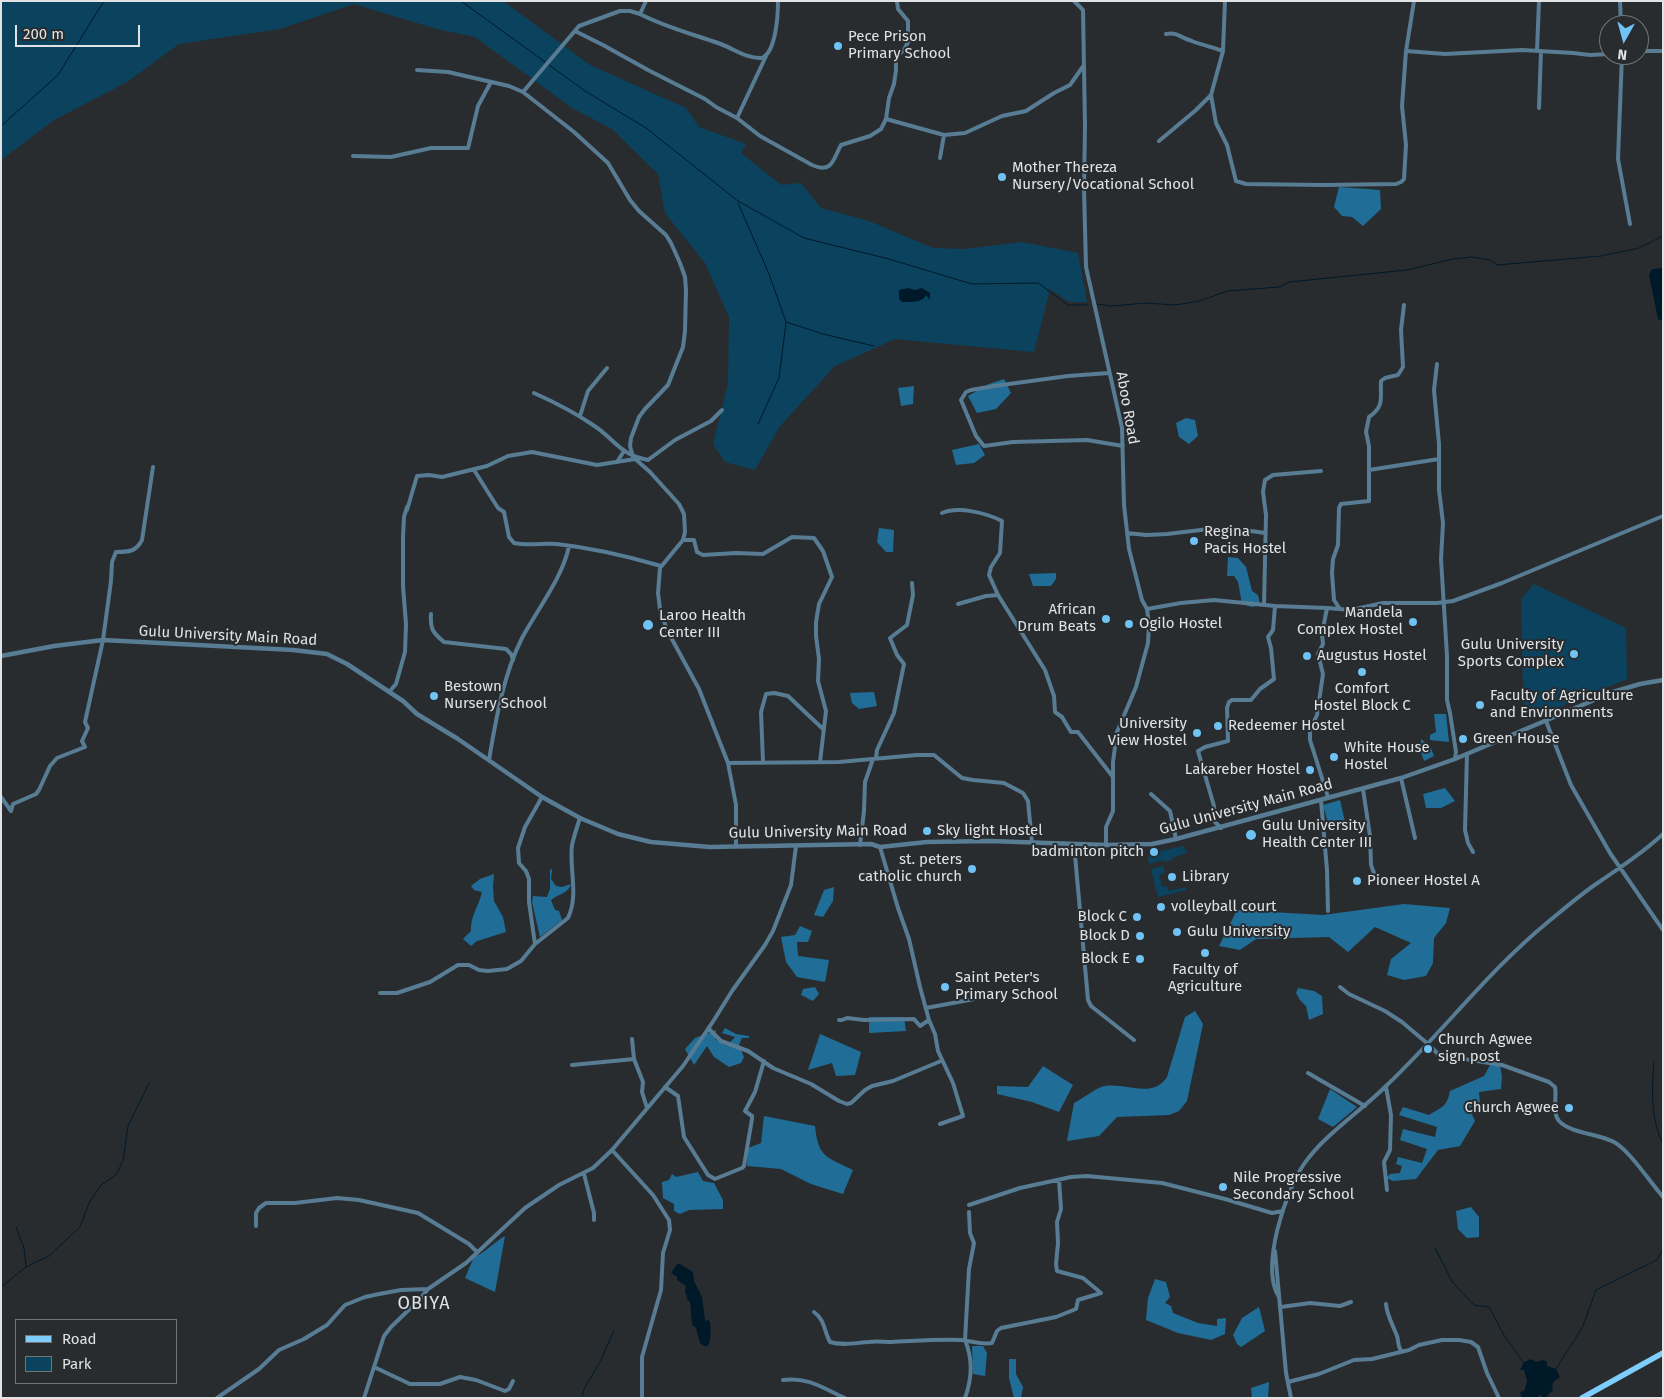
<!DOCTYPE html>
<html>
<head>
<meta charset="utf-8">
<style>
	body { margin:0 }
	#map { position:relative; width:1664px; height:1399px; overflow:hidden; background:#282c2f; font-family:"Fira Sans",sans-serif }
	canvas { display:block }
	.frame { position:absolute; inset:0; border:2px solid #e0e2e4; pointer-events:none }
	.legend { position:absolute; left:15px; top:1319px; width:162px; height:65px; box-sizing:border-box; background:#282c2f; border:1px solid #727577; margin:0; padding:6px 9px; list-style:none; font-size:15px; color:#e0e2e4 }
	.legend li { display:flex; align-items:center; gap:10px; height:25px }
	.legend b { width:25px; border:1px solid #727577 }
	.north { position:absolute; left:1599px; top:15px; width:50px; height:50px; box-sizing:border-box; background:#282c2f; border:1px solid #727577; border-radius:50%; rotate:187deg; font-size:14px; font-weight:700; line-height:20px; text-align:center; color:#e0e2e4 }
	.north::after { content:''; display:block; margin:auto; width:18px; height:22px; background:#6fc2f4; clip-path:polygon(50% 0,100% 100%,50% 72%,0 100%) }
	.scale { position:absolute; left:15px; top:25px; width:125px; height:22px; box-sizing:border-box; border:2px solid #e0e2e4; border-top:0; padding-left:6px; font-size:15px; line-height:18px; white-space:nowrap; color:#e0e2e4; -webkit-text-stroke:4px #282c2f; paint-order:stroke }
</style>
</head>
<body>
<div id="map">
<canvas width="1664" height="1399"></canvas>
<div class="frame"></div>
<ul class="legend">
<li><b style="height:6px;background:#7ecdfd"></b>Road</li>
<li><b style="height:14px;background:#0b435f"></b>Park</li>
</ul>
<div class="north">N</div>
<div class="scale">200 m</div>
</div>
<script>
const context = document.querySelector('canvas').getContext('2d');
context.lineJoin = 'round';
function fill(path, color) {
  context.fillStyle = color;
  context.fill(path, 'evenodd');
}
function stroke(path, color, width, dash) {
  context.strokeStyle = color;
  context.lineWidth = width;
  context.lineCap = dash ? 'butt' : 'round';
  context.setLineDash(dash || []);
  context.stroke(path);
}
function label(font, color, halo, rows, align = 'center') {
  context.font = font + ' "Fira Sans",sans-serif';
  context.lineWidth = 4;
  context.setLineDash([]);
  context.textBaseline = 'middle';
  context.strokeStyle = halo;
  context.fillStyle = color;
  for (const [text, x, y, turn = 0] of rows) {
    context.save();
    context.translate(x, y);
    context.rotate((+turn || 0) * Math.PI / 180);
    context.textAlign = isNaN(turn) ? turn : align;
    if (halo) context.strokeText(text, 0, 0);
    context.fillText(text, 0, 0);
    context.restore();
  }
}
const green = new Path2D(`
	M1,1h502l87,64 96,43 13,19 47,17 -5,9 40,32 20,-2 20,25 48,13 64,27 32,1 57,-7 56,11 9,49h-18l-19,-13 -16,63 -139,-13 -60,27 -55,60 -25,44 -30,-8 -12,-18 15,-60 1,-67 -24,-54 -40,-50 -7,-39 -46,-45 -40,-21 -97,-71 -38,-8 -83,-25 -74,25 -101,15 -52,38 -73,38 -53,40z
	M1534,584l92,44 1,51 -91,38 -13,-15h-9v-10h9l-2,-93z
	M1184,846l3,7 -15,5v2l-8,2 -1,-2 -14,4 -1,-8 3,-3z
	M1163,866l2,7 -6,2 3,11 6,1 1,4 17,-4 1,3 -29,7 -7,-28z`);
const forest = new Path2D(`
	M1339,187l41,3 1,19 -18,17 -11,-9 -10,-1 -8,-9z
	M1004,379l7,14 -15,16 -19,4 -9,-17 21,-12z
	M914,386l-1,18 -12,2 -3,-18z
	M1186,418l9,2 3,16 -9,8 -10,-7 -3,-14z
	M979,444l6,11 -11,8 -18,2 -4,-15z
	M879,528l15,2 -1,22h-7l-9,-10z
	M1228,557l10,1 8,9 6,24 6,4 2,10 -8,2 -10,-3 -4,-22 -4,-6h-7z
	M1056,573v6l-5,7h-18l-4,-12z
	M874,692l3,14 -18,3 -7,-6 -2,-10z
	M1434,714h12l3,28 -19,-2v-5l6,-3z
	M1421,739l9,7 4,10 -10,5 -3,-9z
	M1445,788l10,13 -14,7h-15l-3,-14z
	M1340,800l6,26 -5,3 -4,-9 -9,3 -5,-18z
	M550,869l2,1 -1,9 5,7 6,1 9,-3c-2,9 -13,10 -20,16l4,10 4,1 3,9 -22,17 -8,-35 1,-6 14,1 3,-8z
	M494,874l-1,12 1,15 9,16 3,15 -29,9 -6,5 -8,-7 8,-8c-1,-15 8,-25 11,-39l-8,-2 -3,-4 9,-7z
	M834,887l-1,14 -10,16 -9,-2 10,-25z
	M1404,904l46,4 -4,15 -12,15 -1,25 -7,13 -22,4 -17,-5 4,-16 20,-16 -36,-16 -27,25 -19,-15 -73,2 -16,11 -21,-4 18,-36 86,5z
	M800,926l12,5 -4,11h-11l1,14 31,4 -4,22 -28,-5 -11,-15 -5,-25 14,-2z
	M815,987l4,7 -6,7 -12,-6 2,-6z
	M1298,988l16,3 8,5 1,18 -14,6 -3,-14 -6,-6 -4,-7z
	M1195,1011l8,13 -16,77 -8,10 -10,4 -52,2 -18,19 -32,5 7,-38c8,-4 23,-16 31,-17 22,-3 48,13 62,-9l18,-60z
	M869,1017h35l2,14 -37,2z
	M725,1028l11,6 13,2v2h-7l-3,7 5,12 -3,6 -12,4 -15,-10 -7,-11 -13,19 -9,-16 10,-11 21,-8 -1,9 12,7 8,-9 -13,-4z
	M820,1034l41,18 -6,23 -19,1 -4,-13 -24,7z
	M1490,1065h10l2,12 -1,12 -22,3 1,11 -11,5 6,13 -15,25 -22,4 -22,29 -23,2 -7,-3 4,-4 10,-1 2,-7 -6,-2 2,-7 24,6 5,-14 -27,-9 3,-11 32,8 2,-10 -38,-12 4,-8 26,8c13,-8 18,-8 21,-24l34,-15z
	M1043,1066l30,19 -14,27 -27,-10 -35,-8v-8l31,1z
	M1330,1089l27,18 -24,20 -15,-8z
	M764,1116l51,10c3,32 12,31 38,44l-10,24 -32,-10 -30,-15 -34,-3 1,-18 13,-5z
	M698,1172l5,9 11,2 9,17v9l-34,1 -9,4 -6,-3v-7l-11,-6 -1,-16 7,-2 3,-6 4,3z
	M1471,1207l8,10v20l-12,1 -9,-9 -2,-18z
	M505,1236l-10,56 -30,-14 9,-21c11,-4 20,-15 31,-21z
	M1155,1279l11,3 4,15 -5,6 6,3 2,7 25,10 19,3v-7l9,-1 -1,16 -14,6 -33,-7 -32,-13 2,-22z
	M1259,1307l6,24 -24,16 -4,-3 -4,-9 9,-17z
	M972,1346h11l4,7 -2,23 -12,-2z
	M1009,1359h7v15l7,13 -2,11h-7l-5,-20z
	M1269,1382l-1,16h-16l-1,-10z`);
const water = new Path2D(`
	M1663,268v53l-5,-2 -9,-44 3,-6z
	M908,288l7,2 7,-2 8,5v7l-4,-5c-3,8 -16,7 -24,7l-3,-3v-9z
	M677,1264h3l13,8 1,9 8,16 3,23 2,1 1,-2c4,4 3,21 0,27h-4l-4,-3 -4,-15 -4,-3 -2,-24h-2l-3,-10 1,-5 -9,-6v-3l-6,-4z
	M1531,1359l5,3 8,-2 3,2v4l9,3 4,8c-6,4 -9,6 -7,13l-8,8 -6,-3 -2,3h-15l-2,-6 4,-1 3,-10 -3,-11h-4l4,-8z`);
const stream = new Path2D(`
	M461,1l124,90 61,37 92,73 66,37 85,21 83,25 66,-1 30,22h19
	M1,126l57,-51 46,-74
	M738,203l31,71 17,48 37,12 51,12
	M1096,304l15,2 35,-3 29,2 25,-4 27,-10 52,-4 10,-5 118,-12 46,-11 18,-2 19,3 7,5 104,-9 38,-8 24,-12
	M758,424l21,-46 7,-55
	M1654,1062c-2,29 -4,55 9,82
	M16,1227l8,21 2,19
	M1435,1248l18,35 21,22 15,2 16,30 19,26
	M1,1287l25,-20 23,-11 31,-29 9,-24 12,-18 15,-10 7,-14 5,-35 21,-43
	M1556,1369l27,-43 13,-36 61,-30 6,-11
	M582,1398l2,-9 17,-29 13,-30`);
const minor = new Path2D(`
	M1074,1l9,9 2,116 -1,63 2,78 36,161 2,77 5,44 13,51 5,9 2,15 -1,19 -12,44 -19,45 -4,30v49l-7,16v18
	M1225,1l-2,50 -12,44 5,28 11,22 9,36 10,3 77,1 73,-1 5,-2 3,-3 2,-34 -4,-39 4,-55 8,-50
	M1620,1l1,24
	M640,14c25,13 52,20 78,29 15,5 28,16 44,15 14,-6 16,-43 16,-57
	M575,31l28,14 45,25 57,29 11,8 21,11
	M1166,34c13,-2 14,4 26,7 10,4 20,6 31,10
	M1406,51l39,3 77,-4 51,3 17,2 19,-1
	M1537,51l2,-50
	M1639,51h24
	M1622,55l-4,104 12,65
	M766,56l-29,62 23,18 52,29c21,9 21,-6 29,-20l29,-9 11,-7 5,-10 3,-21 5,-14 2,-14v-13l8,-7 4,-8v-21l-10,-12 -1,-8
	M417,70l31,2 61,14 14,6 51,40 34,31 22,37 9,11 27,24 5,8 9,20 5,14 1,13 -1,41 -2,16 -15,38 -23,24 -6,8 -8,21 -1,8 3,11 17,15 29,32 5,10 1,18 -2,8 -23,28 -2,25 2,16 7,21 32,59 29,74 8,42v41
	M523,92l56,-66 41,-15h10l10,3 6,-13
	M1539,108l2,-57
	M886,119l58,16 21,-2 37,-17 24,-5 28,-18 16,-8 14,-20
	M1159,141l37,-31 15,-15
	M353,156l38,1 40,-9h37l10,-42 13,-24
	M940,158l4,-23
	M1437,364l-3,26 5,54v46l4,33 -2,36 6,97v44l3,13 6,39 -1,7
	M1109,373l-41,3 -74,10 -23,4 -5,2 -5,8 15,36 8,10 29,-4 74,-2 36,6
	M534,393c20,9 40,19 59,32 22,14 25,29 55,35
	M580,416l8,-25 19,-23
	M648,460l27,-20 36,-19 11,-11
	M617,462l7,-11
	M474,470l24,38 6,4 5,25 5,6c14,3 29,0 43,1 35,4 70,12 104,22
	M1369,470l70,-11
	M942,513c17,-7 44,0 60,8l-2,32 -9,14 -2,8 9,20 47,75 9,26 1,16 7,5 9,15h7l35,45
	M1127,533l19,2 21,-1 42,-5 23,3 19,-1 14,2
	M683,540h11l3,12 6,3 33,-2 27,1 29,-17 22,1 9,13 9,26 -13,27 -3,18v14l3,23 -1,22 8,30 -6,51
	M958,604l28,-8 12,-1
	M1264,605l2,-90 -3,-23 2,-12 8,-5 48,-4
	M1147,609l34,-6 33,-3 61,6 52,2
	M1340,609l-6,-9 -2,-27 1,-14 5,-14 1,-37 2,-4 28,-3v-55l-3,-14 3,-15c16,-11 11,-19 12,-36l4,-3 13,-3 5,-8 -2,-37 3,-25
	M431,614c-1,15 2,19 13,28l62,7 5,5 2,6
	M389,692l7,-8 9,-32 1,-28 -3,-38v-49l1,-20 3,-10v3l10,-34 12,-1 13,2 45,-11 21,-10 24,-4 65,13 38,-6
	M1546,721l25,64 39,68 53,77
	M1467,754l-2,76 3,13 5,9
	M876,758l1,-8 17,-37 10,-49 -7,-9 -7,-17 17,-13 6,-30 -1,-12
	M489,760c7,-41 14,-84 33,-122 15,-28 41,-61 47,-92
	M763,762l-2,-50 5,-18 8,-1 14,3 35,33
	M728,763l111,-1 78,-7h17l28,23 11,2 31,3 19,10 5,8 4,42
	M1401,778l14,60
	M1363,789l7,47 1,29 3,8
	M1151,794l19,17 6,28
	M1,797l10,14
	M1328,797l-18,-57v-10l7,-15 6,-41 -5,-20 5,-10 -1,-10 5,-26 24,2 32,-7h54l16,-2 49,-18 161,-67
	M1321,800l6,70 1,41
	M11,811l2,-7 23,-10 3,-4 11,-24 7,-8 28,-11 -3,-6 6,-13 -3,-6 18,-82 8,-59 1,-19 4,-10c12,0 20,0 26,-12l11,-73
	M1221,828l-6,-6 -1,-16 -16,-55 7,-4 23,-6 -1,-33 2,-6 3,-2h19l9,-11 14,-10 -3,-31 -3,-11 5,-7 2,-24
	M1074,844l14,156 3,6 43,34
	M860,845l4,-34 1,-29 8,-23
	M880,847l18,61 11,31 11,48 9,33 6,14 3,17 15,32 10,33 -23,8
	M535,944l33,-26c11,-23 1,-49 4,-73 2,-9 5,-18 8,-27
	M1340,987l9,7 36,17 17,11 26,22 11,11 63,10 47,17 6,5c2,10 -3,26 4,34 11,12 40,13 55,21 16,9 36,40 49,55
	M380,993h17l33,-11 28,-17h11l10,5 9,1 19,-2 14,-8 14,-17 -6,-42v-23l-3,-8 -7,-8 -1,-15 7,-21 17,-30
	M926,1008l70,-13
	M839,1020h3l5,-2 17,2 50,-1 6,7 9,-6
	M709,1029l12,12 27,10 25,17 38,16 28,17 8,3 4,-1 14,-13 7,-4 21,-5 48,-20
	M632,1039l2,20 9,23 -1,10 5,16
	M572,1065l62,-6
	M1308,1073l57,33
	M665,1087l13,9 6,41 24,38 7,4 27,-11 2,-2 8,-47v-3l-7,-5 10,-19 9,-31
	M1386,1087l5,28 -1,35 -6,12 3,28
	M612,1150l41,45 16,25 1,10 -7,23 -2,37 -19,67v41
	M584,1174l10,39v7
	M969,1205l51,-17 51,-11 16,-1 75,7 63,16 47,14 11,-2
	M256,1226v-13l3,-5 7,-5h29l42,-5 22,2 59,13 51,31 8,8
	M1275,1251l11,122 5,25
	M1279,1297c-19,-29 6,-105 25,-133 22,-31 55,-51 82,-78 56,-53 102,-115 162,-164 17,-14 33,-28 51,-40 22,-15 44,-29 64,-48
	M1386,1304c1,12 7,21 11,32 2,6 0,8 4,15
	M1281,1307l29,-4 30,3 11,-4
	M814,1312c11,8 10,19 16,30 12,4 25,1 38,0 8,-1 16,0 23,0 24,-1 47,-3 70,-2 11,1 20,5 31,3l5,-12 4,-3 55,-11 20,-8 2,-9 23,-7 -18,-15 -26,-7 -1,-7 2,-21 -1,-21 4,-13 -2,-29
	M374,1367l36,17h30l20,-7 16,3 29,11 4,-2 4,-8
	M783,1380c26,-3 39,8 62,18
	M1288,1382l31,-8 35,-14 18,-1 37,-9 10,-5 23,-5h17l12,2 7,5 9,26 12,25
	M217,1398l42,-29 20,-19 25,-11 23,-14 18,-20 20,-8 14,-3 22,-4 27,-1
	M364,1398l20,-62 7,-9 28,-27 9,-11 38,-26 59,-55 34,-23 34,-17 19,-18 71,-84 31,-46 18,-29 33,-46 8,-14 18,-46 5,-39
	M965,1398c7,-19 8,-39 0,-58l4,-71 5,-26 -4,-10 -1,-21`);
const tertiary = new Path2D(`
	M1,656l53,-10 49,-6 190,10 34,4 20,10 56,37 14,13 41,25 84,58 38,21 38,16 33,8 59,5 161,-3 9,3 47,-5 62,-1 117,4 46,-1 24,-5 225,-61 54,-19 158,-67 27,-8 23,-4`);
const primary = new Path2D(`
	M1582,1398l81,-45`);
const markers = [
	[838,46,5,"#6fc2f4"],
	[1002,177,5,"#6fc2f4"],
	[1194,541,5,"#6fc2f4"],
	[1106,619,5,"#6fc2f4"],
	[1413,622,5,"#6fc2f4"],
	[1129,624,5,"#6fc2f4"],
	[648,625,6,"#6fc2f4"],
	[1574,654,5,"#6fc2f4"],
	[1307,656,5,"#6fc2f4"],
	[1362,672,5,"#6fc2f4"],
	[434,696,5,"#6fc2f4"],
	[1480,705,5,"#6fc2f4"],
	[1218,726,5,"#6fc2f4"],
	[1197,733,5,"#6fc2f4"],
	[1463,739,5,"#6fc2f4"],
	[1334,757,5,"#6fc2f4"],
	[1310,770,5,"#6fc2f4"],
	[927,831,5,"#6fc2f4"],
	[1251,835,6,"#6fc2f4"],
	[1154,852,5,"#6fc2f4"],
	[972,869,5,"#6fc2f4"],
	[1172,877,5,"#6fc2f4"],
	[1357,881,5,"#6fc2f4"],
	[1161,907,5,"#6fc2f4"],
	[1137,917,5,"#6fc2f4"],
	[1177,932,5,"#6fc2f4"],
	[1140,936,5,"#6fc2f4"],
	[1205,953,5,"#6fc2f4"],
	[1140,959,5,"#6fc2f4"],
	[945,987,5,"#6fc2f4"],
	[1428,1049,5,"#6fc2f4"],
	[1569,1108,5,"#6fc2f4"],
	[1223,1187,5,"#6fc2f4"]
];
const poiNames = [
	["Pece Prison",848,37],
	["Primary School",848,54],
	["Mother Thereza",1012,168],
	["Nursery/Vocational School",1012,185],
	["Regina",1204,532],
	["Pacis Hostel",1204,549],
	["African",1096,610,"right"],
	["Drum Beats",1096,627,"right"],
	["Mandela",1403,613,"right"],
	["Complex Hostel",1403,630,"right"],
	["Laroo Health",659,616],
	["Center III",659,633],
	["Ogilo Hostel",1139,624],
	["Gulu University",1564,645,"right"],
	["Sports Complex",1564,662,"right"],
	["Augustus Hostel",1317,656],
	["Bestown",444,687],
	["Nursery School",444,704],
	["Comfort",1362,689,"center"],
	["Hostel Block C",1362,706,"center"],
	["Faculty of Agriculture",1490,696],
	["and Environments",1490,713],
	["University",1187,724,"right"],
	["View Hostel",1187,741,"right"],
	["Redeemer Hostel",1228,726],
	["Green House",1473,739],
	["White House",1344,748],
	["Hostel",1344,765],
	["Lakareber Hostel",1300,770,"right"],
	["Gulu University",1262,826],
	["Health Center III",1262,843],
	["Sky light Hostel",937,831],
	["badminton pitch",1144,852,"right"],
	["st. peters",962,860,"right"],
	["catholic church",962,877,"right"],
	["Library",1182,877],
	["Pioneer Hostel A",1367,881],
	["volleyball court",1171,907],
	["Block C",1127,917,"right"],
	["Gulu University",1187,932],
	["Block D",1130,936,"right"],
	["Block E",1130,959,"right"],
	["Faculty of",1205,970,"center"],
	["Agriculture",1205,987,"center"],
	["Saint Peter's",955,978],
	["Primary School",955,995],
	["Church Agwee",1438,1040],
	["sign post",1438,1057],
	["Church Agwee",1559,1108,"right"],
	["Nile Progressive",1233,1178],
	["Secondary School",1233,1195]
];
const streetNames = [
	["Aboo Road",1127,408,80],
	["Gulu University Main Road",228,636,3],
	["Gulu University Main Road",1246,807,-15],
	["Gulu University Main Road",818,832,-1]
];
const quarterNames = [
	["OBIYA",424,1304]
];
fill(green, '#0b435f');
fill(forest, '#206e97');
fill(water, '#001929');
stroke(stream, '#001929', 1);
stroke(minor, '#577c93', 4);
stroke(tertiary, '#577c93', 4.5);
stroke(primary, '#7ecdfd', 5.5);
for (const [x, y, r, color] of markers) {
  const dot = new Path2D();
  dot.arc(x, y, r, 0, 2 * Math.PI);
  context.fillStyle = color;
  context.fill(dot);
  stroke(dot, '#282c2f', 2);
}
label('15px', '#e0e2e4', '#282c2f', poiNames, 'left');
label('15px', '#e0e2e4', '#282c2f', streetNames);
context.letterSpacing = '1px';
label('18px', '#e0e2e4', '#282c2f', quarterNames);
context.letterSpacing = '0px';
</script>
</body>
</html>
